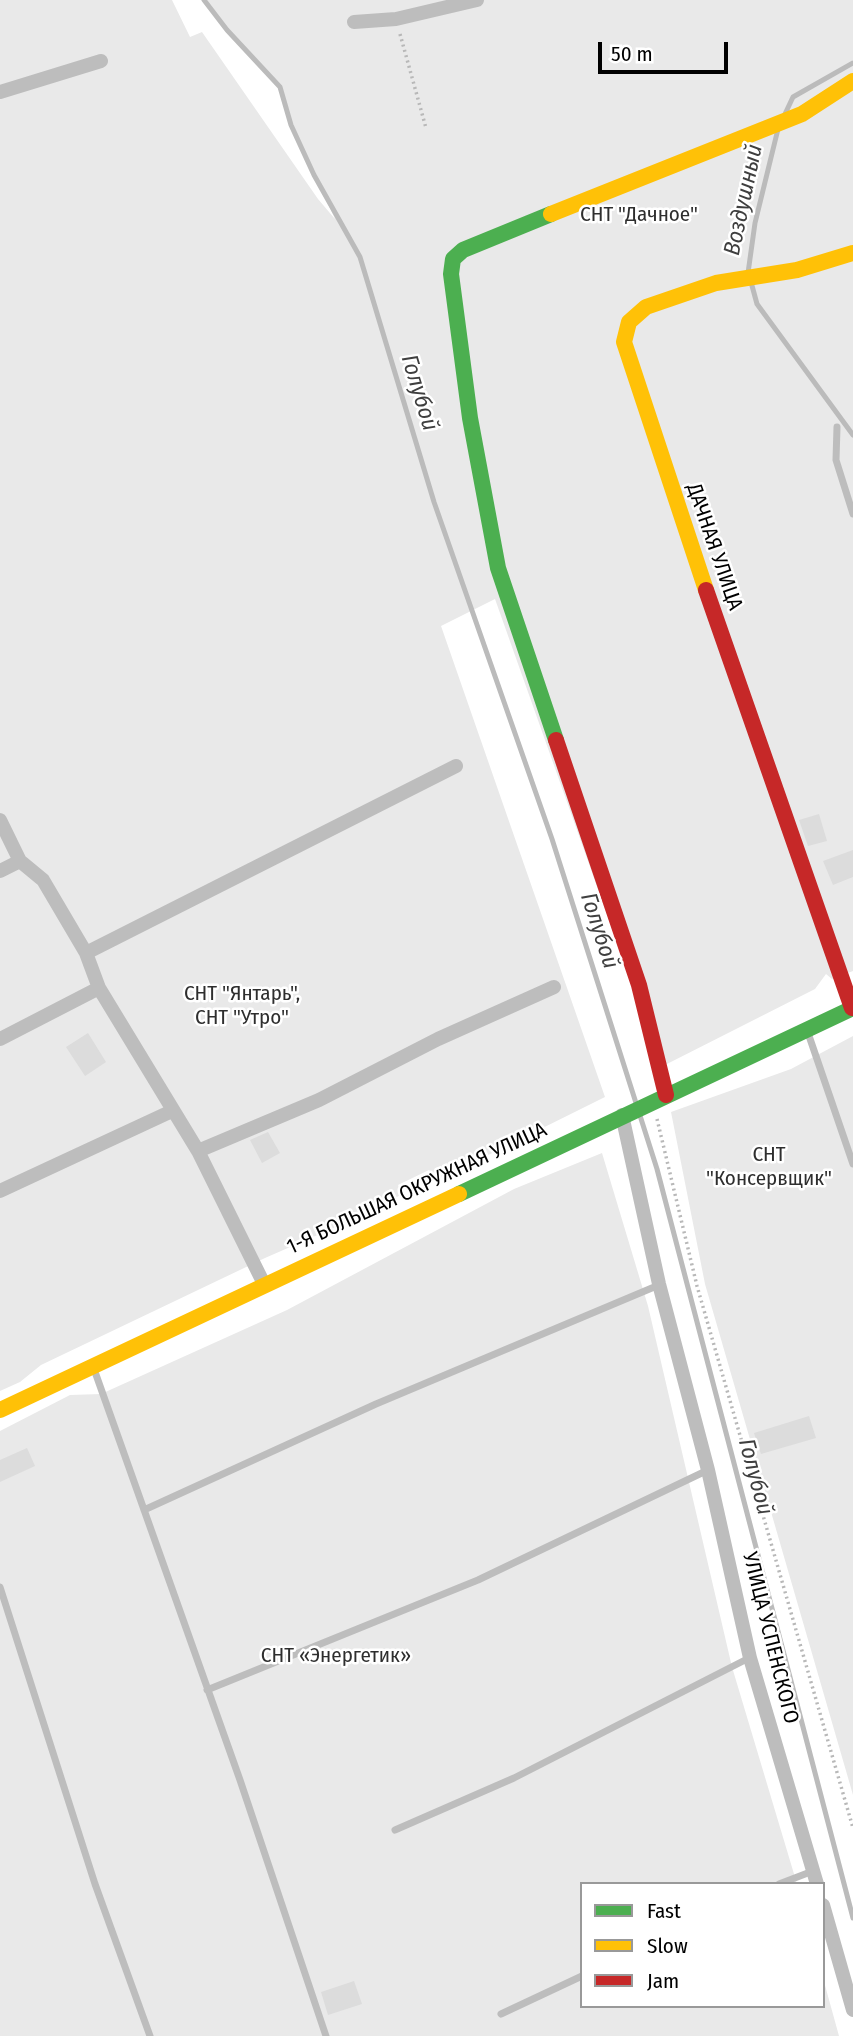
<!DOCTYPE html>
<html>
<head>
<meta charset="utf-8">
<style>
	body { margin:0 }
	#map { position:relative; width:853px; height:2036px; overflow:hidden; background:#fff; font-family:"Fira Sans Condensed",sans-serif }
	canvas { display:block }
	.legend { position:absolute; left:580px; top:1882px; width:245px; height:126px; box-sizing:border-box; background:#fff; border:2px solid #999; margin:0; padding:9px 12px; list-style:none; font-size:21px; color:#000 }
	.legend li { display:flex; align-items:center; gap:14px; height:35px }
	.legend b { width:35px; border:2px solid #999 }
	.scale { position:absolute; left:598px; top:42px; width:130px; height:32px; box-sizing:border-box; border:4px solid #000; border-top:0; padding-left:9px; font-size:21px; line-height:24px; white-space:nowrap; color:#000; -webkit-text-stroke:5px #fff; paint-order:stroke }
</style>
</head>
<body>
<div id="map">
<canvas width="853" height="2036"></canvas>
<ul class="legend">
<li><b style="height:9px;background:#4caf50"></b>Fast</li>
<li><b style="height:9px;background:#ffc107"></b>Slow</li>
<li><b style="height:9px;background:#c62828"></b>Jam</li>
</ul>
<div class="scale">50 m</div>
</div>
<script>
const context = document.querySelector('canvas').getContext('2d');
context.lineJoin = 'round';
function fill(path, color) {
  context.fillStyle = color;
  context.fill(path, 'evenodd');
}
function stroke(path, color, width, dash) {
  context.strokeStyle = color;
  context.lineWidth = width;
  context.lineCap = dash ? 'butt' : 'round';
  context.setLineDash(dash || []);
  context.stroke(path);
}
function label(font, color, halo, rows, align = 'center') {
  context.font = font + ' "Fira Sans Condensed",sans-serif';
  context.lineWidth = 5;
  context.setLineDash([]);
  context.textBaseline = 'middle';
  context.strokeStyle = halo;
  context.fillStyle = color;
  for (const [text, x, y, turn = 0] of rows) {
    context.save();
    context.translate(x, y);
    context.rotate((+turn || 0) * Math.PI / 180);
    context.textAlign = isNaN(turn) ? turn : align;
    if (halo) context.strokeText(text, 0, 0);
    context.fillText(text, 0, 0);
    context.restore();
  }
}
const green = new Path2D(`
	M0,0h172l18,37 12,-5 116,167 17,20 -44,-94 -11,-38 -53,-57 -23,-30h649v971l-21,8 -6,-5 -11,15 -154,78 -166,-468 -54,27 164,471 -149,74 -20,8 -7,-9 -31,15 4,9 -25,15 -112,49 -224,107 -21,17 -20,9z
	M853,1036v759l-148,-511 -34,-172 120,-43z
	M602,1153l46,153 84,361 65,217h-215v122h241v-28l16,58h-839v-605l70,-36 31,-1 186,-84 227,-121z`);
const stream = new Path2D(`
	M204,0l23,30 53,57 11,38 23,50 46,82 74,245 118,337 105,330 196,749
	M785,114l8,-17 60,-34
	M748,273l7,-50 23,-94
	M751,282l6,22 96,131`);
const building = new Path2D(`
	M819,814l8,27 -19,5 -9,-26z
	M853,850v27l-20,8 -10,-24z
	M88,1033l18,29 -21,14 -19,-29z
	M268,1132l12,21 -18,10 -12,-23z
	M809,1416l7,22 -55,16 -7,-21z
	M27,1448l8,18 -35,16v-22z
	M354,1981l8,23 -34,11 -7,-23z`);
const path = new Path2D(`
	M400,34l26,94
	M657,1119l40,167 156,542`);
const lane = new Path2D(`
	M837,427l-1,33 17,54
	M807,1030l46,134
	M94,1369l146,411 86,256
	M144,1510l232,-106 283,-119
	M0,1587l95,297 55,152
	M207,1690l271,-110 230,-110
	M395,1830l119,-52 235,-120
	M779,1884l34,-13
	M501,2014l81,-38`);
const street = new Path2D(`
	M354,22l42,-3 81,-19
	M0,92l101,-31
	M0,820l20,41 23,19 43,73 13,35 99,163 66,133
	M0,871l20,-10
	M86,953l370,-187
	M0,1039l99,-51
	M622,1115l37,169 49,186 42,188 67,226
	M198,1151l121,-51 119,-61 116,-52
	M0,1191l172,-80
	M823,1905l30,105`);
const fast = new Path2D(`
	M551,214l-88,36 -10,9 -2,15 19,144 28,150 58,172
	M459,1194l394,-186`);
const slow = new Path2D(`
	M551,214l251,-100 51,-33
	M706,590l-82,-248 5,-20 17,-15 70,-24 81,-13 56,-17
	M0,1410l459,-216`);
const jam = new Path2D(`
	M706,590l146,418
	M556,740l83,245 27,110`);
const parkNames = [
	["СНТ \"Дачное\"",639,215],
	["СНТ \"Янтарь\",",242,994],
	["СНТ \"Утро\"",242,1018],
	["СНТ",769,1155],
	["\"Консервщик\"",769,1179],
	["СНТ «Энергетик»",336,1656]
];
const streetNames = [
	["ДАЧНАЯ УЛИЦА",714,547,71],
	["1-Я БОЛЬШАЯ ОКРУЖНАЯ УЛИЦА",417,1189,-25],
	["УЛИЦА УСПЕНСКОГО",770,1638,76]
];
const waterNames = [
	["Воздушный",744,200,-78],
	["Голубой",419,393,73],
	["Голубой",599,931,72],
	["Голубой",755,1477,75]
];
fill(green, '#e9e9e9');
stroke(stream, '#bbb', 5);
fill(building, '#dcdcdc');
stroke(path, '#b8b8b8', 3.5, [2, 3.5]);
stroke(lane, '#bdbdbd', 7);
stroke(street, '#bdbdbd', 14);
stroke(fast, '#4caf50', 16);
stroke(slow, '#ffc107', 16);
stroke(jam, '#c62828', 16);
label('21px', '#2e2e2e', '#fff', parkNames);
label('21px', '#000', '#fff', streetNames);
label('italic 23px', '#3f3f3f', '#fff', waterNames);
</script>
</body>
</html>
